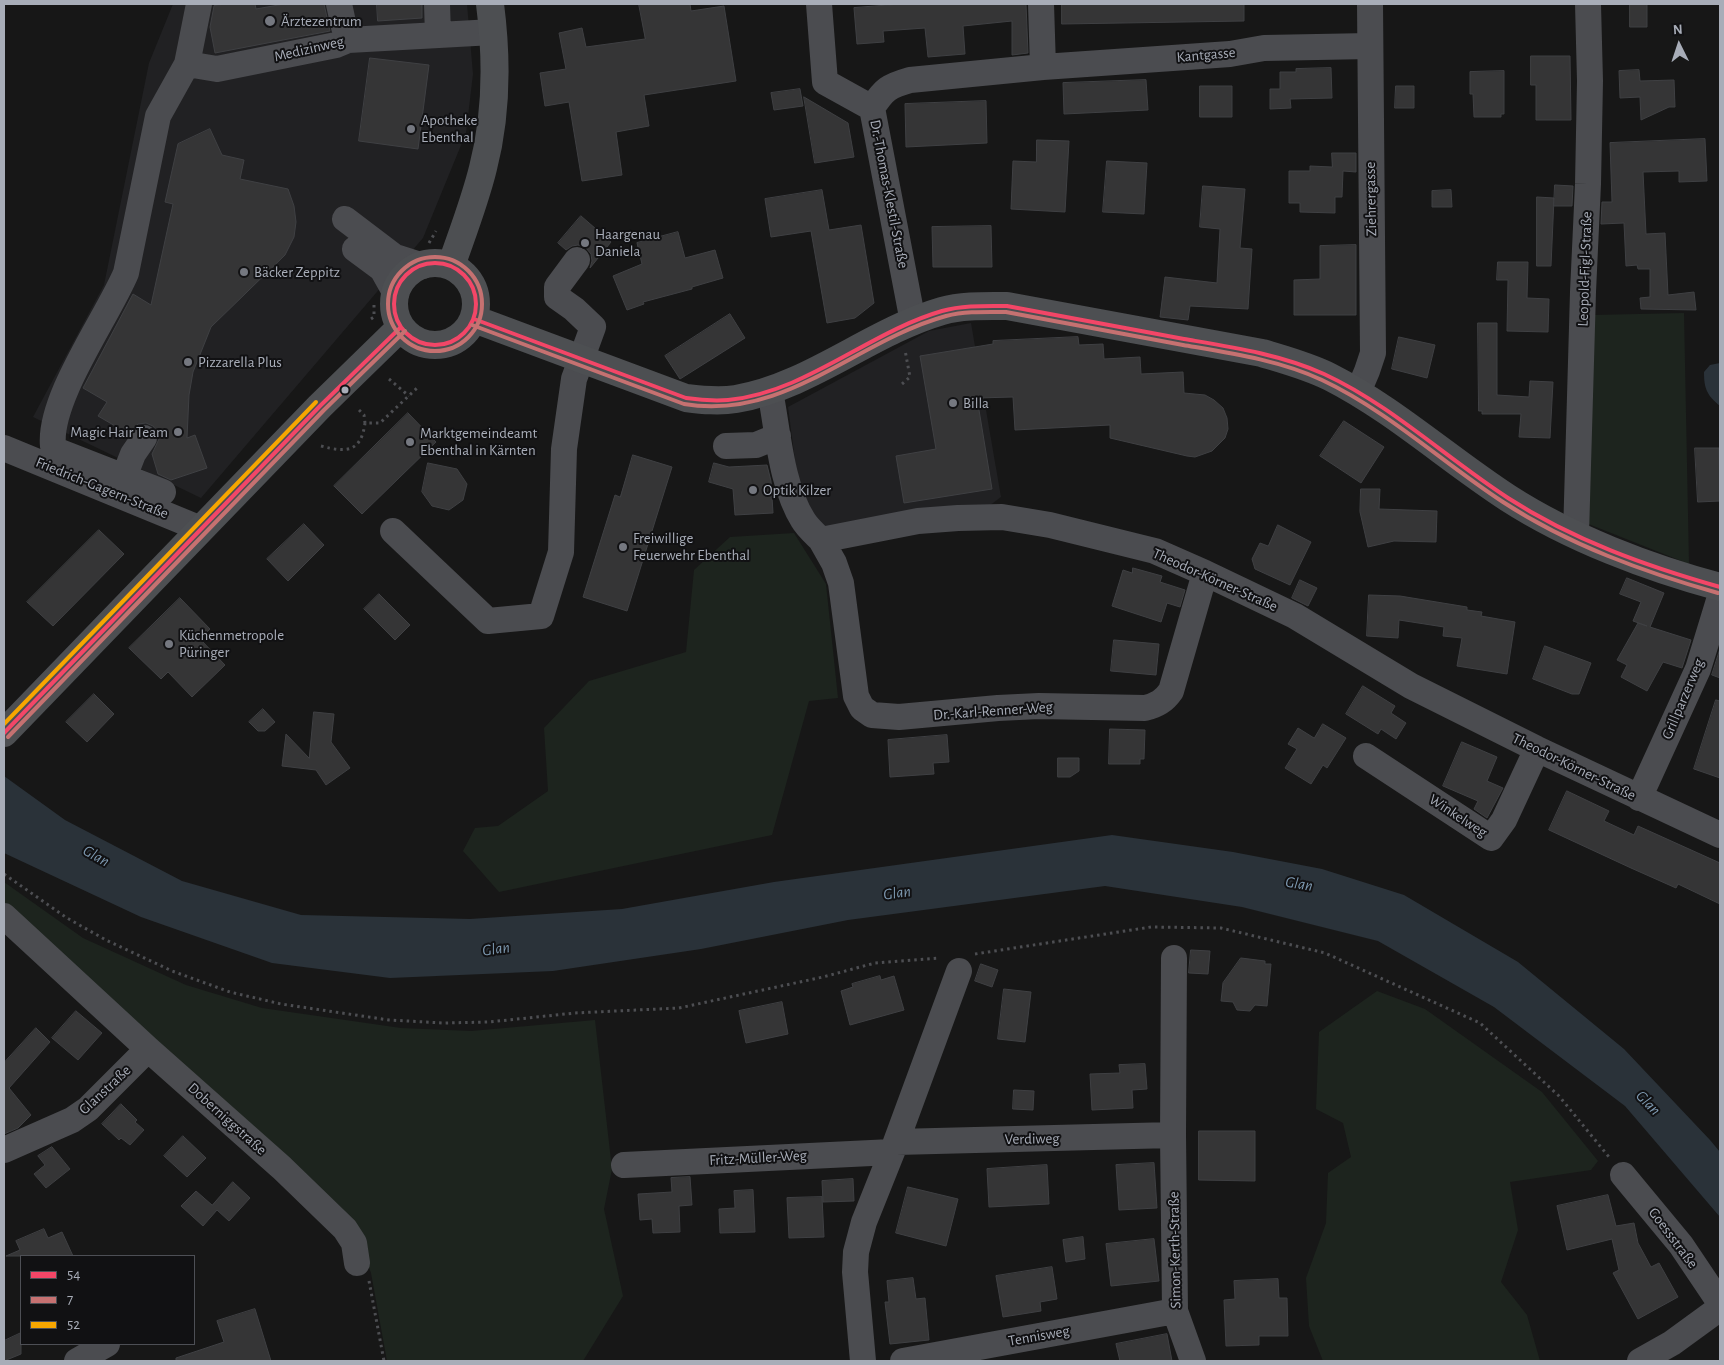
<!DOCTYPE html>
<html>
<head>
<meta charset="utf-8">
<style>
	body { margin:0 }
	#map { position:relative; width:1724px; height:1365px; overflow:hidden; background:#171717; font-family:"Alegreya Sans",sans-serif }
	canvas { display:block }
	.frame { position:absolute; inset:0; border:5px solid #a8adb8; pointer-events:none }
	.legend { position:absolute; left:20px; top:1255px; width:175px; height:90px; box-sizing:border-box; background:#111113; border:1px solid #4d4f55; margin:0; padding:6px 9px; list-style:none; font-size:15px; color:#a8adb8 }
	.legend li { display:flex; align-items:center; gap:10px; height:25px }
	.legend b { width:25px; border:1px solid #4d4f55 }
	.north { position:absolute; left:1654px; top:20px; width:50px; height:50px; -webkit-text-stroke:4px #111113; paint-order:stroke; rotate:356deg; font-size:14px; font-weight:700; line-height:20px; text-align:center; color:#a8adb8 }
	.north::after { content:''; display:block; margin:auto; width:18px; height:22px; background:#a8adb8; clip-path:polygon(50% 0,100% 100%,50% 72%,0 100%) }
</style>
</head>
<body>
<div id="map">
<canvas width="1724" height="1365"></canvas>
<div class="frame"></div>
<ul class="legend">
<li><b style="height:6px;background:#f34667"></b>54</li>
<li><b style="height:6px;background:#c67171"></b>7</li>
<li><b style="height:6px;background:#f7a600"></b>52</li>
</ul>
<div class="north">N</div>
</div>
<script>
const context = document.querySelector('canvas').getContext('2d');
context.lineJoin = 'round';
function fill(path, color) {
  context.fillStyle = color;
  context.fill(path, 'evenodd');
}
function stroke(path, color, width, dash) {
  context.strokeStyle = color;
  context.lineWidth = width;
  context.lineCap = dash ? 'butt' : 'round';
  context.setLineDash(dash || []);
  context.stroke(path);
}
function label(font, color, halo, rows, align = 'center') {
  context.font = font + ' "Alegreya Sans",sans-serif';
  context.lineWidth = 4;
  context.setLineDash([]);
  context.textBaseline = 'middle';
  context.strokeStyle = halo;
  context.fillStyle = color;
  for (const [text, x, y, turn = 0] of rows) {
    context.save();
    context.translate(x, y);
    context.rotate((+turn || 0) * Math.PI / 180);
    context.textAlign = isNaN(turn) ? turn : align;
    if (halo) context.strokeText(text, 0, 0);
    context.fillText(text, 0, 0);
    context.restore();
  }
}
const built = new Path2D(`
	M173,4h294l6,70 -7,59 -43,105 -222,260 -168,-81 71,-132 45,-222z
	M971,323l30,174 -12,9 -170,25 -21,-48 -10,-76 141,-76z`);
const green = new Path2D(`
	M1684,313l5,251 -103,-41 7,-208z
	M794,533l32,51 12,114 -29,3 -37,134 -273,57 -36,-41 12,-23 23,-2 50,-35 -4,-63 45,-47 97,-29 8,-82 36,-33z
	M4,882l79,56 103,47 76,23 139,20 70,3 124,-11 17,149 -8,40 19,87 -40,65h-196l-16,-88 -17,-47 -350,-321z
	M1377,991l48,18 117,83 56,69 -7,9 -81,12 8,48 -17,52 26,33 13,46h-217l-14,-35 -3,-48 20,-55 2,-50 23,-16 -8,-34 -27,-14 3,-77z`);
const water = new Path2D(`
	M1720,363v43c-13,-11 -16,-17 -16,-34l6,-7z
	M4,776l61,44 117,61 119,34 169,4 152,-10 152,-27 338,-47 121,17 89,17 82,26 114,67 106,87 86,91 10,12v65l-95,-111 -131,-99 -116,-66 -136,-34 -137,-21 -257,34 -147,29 -148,22 -163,7 -118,-15 -131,-46 -137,-64z`);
const building = new Path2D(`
	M226,4h29l1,5 28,-5h40l6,27 -115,22 -5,-26 4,-21z
	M377,4h45v14l-44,3z
	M639,4h51l1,7 33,-5 12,75 -92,14 5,31 -33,6 6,43 -40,6 -13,-79 -24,4 -5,-33 26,-4 -7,-36 23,-5 4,19 59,-8z
	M901,4h125l2,49 -16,2v-34l-49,5 2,28 -37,3 -3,-29 -42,3 1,11 -27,2 -3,-36z
	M1062,4h182v17l-182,3z
	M1630,4h17v23h-17z
	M1531,56h39l1,64h-35v-35h-5z
	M370,58l59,7 -11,84 -59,-8z
	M1331,68l1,30 -42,1 1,9 -21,1v-20h10v-17h16v-3z
	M1639,70l1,11 34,-1 1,27h-6l-28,13 -1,-23 -20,1 -1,-27z
	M1504,71v43h-3v3h-27l-1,-23h-3v-22z
	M1146,80l2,30 -84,4 -1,-31z
	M1200,86h32v31h-32z
	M1396,86h18v22h-19z
	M800,89l3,17 -29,4 -3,-17z
	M804,97l44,26 6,34 -39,6z
	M986,101l1,42 -81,4 -1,-43z
	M210,129l12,26 22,5 -4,19 48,10 6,17 2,16 -2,15 -9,18 -74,72 -18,45 -4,23 -2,43 8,-3 12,33 -36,12 -13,-6 -6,-20 7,-15 -2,-8 -4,-5 -7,-3 -8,1 -9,10 -31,-18 9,-14 -24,-14 50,-94 18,11 22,-101 -8,-2 13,-58z
	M1705,139l2,42 -28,1v-11l-36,1 3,62 19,-1 3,62 26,-3 2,18 -55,-1 -1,-11 10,-1v-28h-12l-1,-4 -11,1 -2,-43 -23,1 1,-22h10l-2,-59z
	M1037,140l32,1 -4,71 -54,-3 2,-48 23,1z
	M1332,153h24v19l-13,-1 -1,26h-7v16l-35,-1v-9h-11v-32h21v-5l22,1z
	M1107,161l40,2 -3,51 -41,-2z
	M1555,185l18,1 -1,20h-18z
	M1203,186l42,3 -5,59 12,1 -4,60 -58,-3 -2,14 -28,-3 5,-40 52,6 3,-54 -20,-2z
	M822,190l7,40 32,-5 13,78 -19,15 -28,5 -16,-92 -40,6 -6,-38z
	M1451,190l1,17h-20v-16z
	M1537,197l17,1 -3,68h-14z
	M581,216l30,26 -21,26 2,-7 -1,-7 -5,-6 -8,-3 -6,1 -6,4 -8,-7z
	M991,226l1,41h-59l-1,-40z
	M678,232l7,26 30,-8 8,28 -31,9v2l-49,13 1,2 -17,6 -14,-34 29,-12 -5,-21z
	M1356,245v70h-62v-35l26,-1v-33z
	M1498,262h30l-1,36 22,1 -1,33 -41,-1 1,-51h-11z
	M730,314l15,24 -65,41 -15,-23z
	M1478,323h19v72l32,2 1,-16 23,1 -3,56 -31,-1 2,-23h-39v-3h-3z
	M1078,337l1,8 24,-1 1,15 36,-2 1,17 42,-2 1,21 21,2 9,5 9,8 4,10 1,11 -3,9 -13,13 -17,6 -8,-1 -77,-18v-13l-95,5 -2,-33 -36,1 15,91 -88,14 -8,-47 40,-7 -16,-93 73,-12v-3z
	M1399,337l36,8 -8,33 -35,-9z
	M408,413l28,29 -74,72 -28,-28z
	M1344,421l40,26 -23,36 -41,-27z
	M1695,448h24l1,53 -22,1z
	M633,455l39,12 -45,144 -44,-14 32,-102 5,2z
	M428,463l29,6 10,15 -4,16 -14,10 -17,-4 -10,-14z
	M714,463l15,4 38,-2 4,16 2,32 -38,2 -2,-26 -24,-7z
	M1361,489h19l-1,20 58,2 -1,31 -42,-1 -26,6 -8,-35z
	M304,524l20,21 -36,36 -21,-22z
	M1278,525l33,17 -21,43 -35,-16 -3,-10 8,-16 8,3z
	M99,530l25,24 -71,72 -26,-24z
	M1133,568l29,8 -2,6 25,8 -5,17 -13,-4 -6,19 -49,-16 11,-36 9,3z
	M1627,578l37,15 -14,34 41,13 -9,28 -19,-6 -16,29 -26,-14 6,-12 -10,-5 21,-37 9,3 -14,-5 8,-19 -21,-8z
	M1300,580l17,8 -9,18 -16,-8z
	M379,594l31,31 -15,15 -31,-31z
	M1369,595l31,1 67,11v3l15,2 -1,4 34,6 -8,52 -50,-8 5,-28 -19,-2 1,-9 -45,-7 -1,18 -31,-2z
	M180,598l30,31 -10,10 25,26 -33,32 -24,-25 -7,7 -32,-31z
	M1114,640l45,4 -3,31 -45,-4z
	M1545,646l46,17 -12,31h-7l-39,-15z
	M1720,649v29l-8,-3z
	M1363,686l32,20 -4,7 15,10 -10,16 -15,-10 -3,5 -32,-20z
	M94,694l20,20 -27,28 -21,-20z
	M1716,700l4,1v77l-26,-9z
	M263,709l12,13 -10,9h-7l-9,-9z
	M314,712l20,2 -3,28 19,26 -24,17 -10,-15 -34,-4 4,-32 23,24z
	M1323,724l23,14 -19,30 -4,-3 -12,19 -26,-16 12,-19 -9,-5 10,-16 16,10z
	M1110,729l35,1 -1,29h-4v5h-31z
	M947,735l2,27 -16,1 1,11 -44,3 -2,-37z
	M1462,742l35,15 -10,24 16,7 -16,30 -13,-9 4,-8 -35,-15z
	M1058,758h21v13l-9,6h-12z
	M1567,791l42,20 -5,10 30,14 4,-9 82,37v41l-42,-20 -2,4 -45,-20 -82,-38z
	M1191,950l19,1 -2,23 -19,-1z
	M1241,958l24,3v3h6l-4,42 -12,-1 -5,6 -13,-1 -4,-8 -12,-1 2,-18z
	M981,964l17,6 -6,17 -17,-6z
	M880,976l1,4 13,-4 10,34 -54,15 -9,-34 12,-4 -1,-3z
	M1004,989l27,3 -6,50 -27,-3z
	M782,1002l6,32 -42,9 -7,-32z
	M76,1011l26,22 -24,27 -26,-22z
	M36,1028l14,14 -41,46 22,27 -13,13 -14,6v-71z
	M1145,1064l2,25 -15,1 1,18 -41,2 -2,-36 30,-1 -1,-8z
	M1014,1090l20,1 -1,19 -20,-1z
	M121,1104l16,16 -2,2 9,8 -14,15 -9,-7 -2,2 -17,-16z
	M1199,1131h56v50l-56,-1z
	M183,1136l23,22 -19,19 -23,-21z
	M52,1147l18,22 -24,19 -12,-14 11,-9 -7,-9z
	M1154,1163l3,45 -38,2 -3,-45z
	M1047,1165l2,39 -60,3 -2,-38z
	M690,1177l2,28 -13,1 1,26 -27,1 -1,-14 -12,1 -2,-26 34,-2 -1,-14z
	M853,1179l1,22 -31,1 -1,-21z
	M233,1182l17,16 -21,23 -12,-11 -14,16 -22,-20 15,-15 16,14z
	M908,1187l50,12 -12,47 -50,-13z
	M753,1190l2,42 -35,1 -1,-24 16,-1 -1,-17z
	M1608,1195l8,31 18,-3 4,20 13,24 8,-4 19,34 -40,22 -25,-46 6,-3 -7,-31 -45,11 -10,-44z
	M822,1197l2,40 -35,1 -2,-40z
	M44,1229l4,9 14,-6 11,24h-67l14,-6 -4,-9z
	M1083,1237l2,22 -19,3 -3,-22z
	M1154,1239l5,42 -48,5 -5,-42z
	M1052,1267l5,32 -17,3 1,9 -38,6 -7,-41z
	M913,1278l3,21 9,-1 4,42 -39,4 -5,-42h4l-2,-21z
	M1278,1279l1,19h8l1,38h-29v9l-33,1 -2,-46 11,-1 -1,-18z
	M255,1309l16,52h-95v-3l48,-16 -7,-21z
	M21,1333v21l-17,7v-20z
	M1167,1334l5,27h-52l-4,-17z`);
const path = new Path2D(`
	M429,243l7,-12
	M371,319l3,-2v-13
	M389,379l20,17
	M902,384l8,-7 -5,-27
	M359,410l5,5 1,8
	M321,446c26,7 40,6 44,-23h15l37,-35
	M4,874l63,44 39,22 66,31 58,21 51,12 108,16 54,3 46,-1 86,-9 104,-5 144,-31 52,-14 64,-5
	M975,954l176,-27 70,1 104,25 155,70 79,73 50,61
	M369,1281l15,80`);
const minor = new Path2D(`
	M339,4l5,23 4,13
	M437,4l1,31
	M819,4l6,78 47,26 41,214
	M187,64l30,5 119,-24 12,-5 145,-8
	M1043,67l187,-13 34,-6 106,-2
	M872,108c12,-19 17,-22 38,-28l133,-13 -2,-63
	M345,219l50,38 28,9
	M355,249l27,20 14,25
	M770,391c8,40 11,94 33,129 4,7 12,14 18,20l97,-19 40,-3 44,-1 48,8 105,26 50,22 90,43 116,70 126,63 183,86
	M1358,392l9,-21 6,-18 -3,-349
	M726,446l30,-1 22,-9
	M4,448l197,81
	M124,477l9,-23 11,-16
	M163,492l-105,-41 -5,-5c-5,-47 54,-128 73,-173l32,-157 29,-52 12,-60
	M393,531l95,90 53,-5 20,-64 3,-103 10,-70 19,-52 -19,-18 -17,-12v-10l20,-27
	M1576,535l7,-243 5,-108 2,-103 -2,-77
	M821,540l13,23 7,20 15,113 6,12 10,7 27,2 99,-9 41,-2 106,2c12,-3 19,-7 26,-17l34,-118
	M1366,756l125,82 13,-18 33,-71
	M1639,798l59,-129 22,-72
	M4,916l144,133 134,119 63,61 9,14 3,20
	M959,971l-63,171 277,-7 1,-177
	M1173,1135l2,176 18,50
	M4,1150l68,-30 16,-11 60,-60
	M624,1165l268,-13
	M1623,1175l58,70 39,58
	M77,1361l30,-17
	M863,1361l-8,-89 1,-20 8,-30 32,-80
	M903,1361l272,-50
	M1640,1361l32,-18 48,-35`);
const major = new Path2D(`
	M394 304a41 41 0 1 1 82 0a41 41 0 1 1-82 0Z
	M451,266c11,-32 24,-65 32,-98 14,-54 14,-110 7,-164
	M474,319l212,79c16,2 33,4 50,1 75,-13 134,-67 206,-88 21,-6 44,-5 65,-5l255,47c23,7 46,13 68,24 63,32 118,82 178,121 62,40 141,70 212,89
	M4,733l316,-327 81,-79`);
const bus1 = new Path2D(`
	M394 304a41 41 0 1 1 82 0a41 41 0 1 1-82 0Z
	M474,319l212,79c14,2 28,3 42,2 77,-7 141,-68 214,-89 21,-6 44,-5 65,-5 59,11 118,22 177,33 47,8 95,15 140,35 67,31 122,84 184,124 65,42 138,68 212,89
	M4,733l316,-327 81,-79`);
const bus2 = new Path2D(`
	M388 304a47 47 0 1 1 94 0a47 47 0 1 1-94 0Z
	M472,325l212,79c101,17 171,-63 262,-88 20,-5 40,-4 60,-4 59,11 118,22 177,33 47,8 96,15 139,35 66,31 121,83 181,122 66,43 141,70 215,91
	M8,737l316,-327 81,-79`);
const bus3 = new Path2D(`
	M4,724l312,-322`);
const markers = [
	[270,21,6,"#757880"],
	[411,129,5,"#757880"],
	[585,243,5,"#757880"],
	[244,272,5,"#757880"],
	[188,362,5,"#757880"],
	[345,390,4.5,"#a8adb8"],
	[953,403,5,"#757880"],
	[178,432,5,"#757880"],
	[410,442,5,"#757880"],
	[753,490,5,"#757880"],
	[623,547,5,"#757880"],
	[169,644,5,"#757880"]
];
const poiNames = [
	["Ärztezentrum",281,21],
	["Apotheke",421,120],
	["Ebenthal",421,137],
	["Haargenau",595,234],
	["Daniela",595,251],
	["Bäcker Zeppitz",254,272],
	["Pizzarella Plus",198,362],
	["Billa",963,403],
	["Magic Hair Team",168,432,"right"],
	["Marktgemeindeamt",420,433],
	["Ebenthal in Kärnten",420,450],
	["Optik Kilzer",763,490],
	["Freiwillige",633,538],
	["Feuerwehr Ebenthal",633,555],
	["Küchenmetropole",179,635],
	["Püringer",179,652]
];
const streetNames = [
	["Medizinweg",309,49,-13],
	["Kantgasse",1206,55,-5],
	["Dr.-Thomas-Klestil-Straße",889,194,79],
	["Ziehrergasse",1371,199,-91],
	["Leopold-Figl-Straße",1585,269,-88],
	["Friedrich-Gagern-Straße",102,488,22],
	["Theodor-Körner-Straße",1215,580,24],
	["Grillparzerweg",1683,699,-67],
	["Dr.-Karl-Renner-Weg",993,711,-4],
	["Theodor-Körner-Straße",1574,767,26],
	["Winkelweg",1458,816,33],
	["Glanstraße",105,1090,-43],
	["Doberniggstraße",227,1119,42],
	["Verdiweg",1032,1139,-1],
	["Fritz-Müller-Weg",758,1158,-3],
	["Goessstraße",1673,1238,53],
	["Simon-Kerth-Straße",1175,1250,-91],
	["Tennisweg",1039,1336,-10]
];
const waterNames = [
	["Glan",96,856,29],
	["Glan",1299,884,9],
	["Glan",897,893,-8],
	["Glan",496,949,-8],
	["Glan",1648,1103,46]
];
fill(built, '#212123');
fill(green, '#1d241e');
fill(water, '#2a3239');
fill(building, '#353536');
stroke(building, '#3f4043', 1);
stroke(path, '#4d4e52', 3, [2.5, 4]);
stroke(minor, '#4b4c50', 26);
stroke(major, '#4d4f52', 28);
stroke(bus1, '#f34667', 4);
stroke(bus2, '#c67171', 4);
stroke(bus3, '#f7a600', 4);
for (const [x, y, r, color] of markers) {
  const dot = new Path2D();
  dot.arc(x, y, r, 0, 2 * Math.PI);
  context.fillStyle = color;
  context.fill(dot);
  stroke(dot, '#111113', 2);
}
label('15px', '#a8adb8', '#111113', poiNames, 'left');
label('15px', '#a8adb8', '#111113', streetNames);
label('italic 16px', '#7f9bb3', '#111113', waterNames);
</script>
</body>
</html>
